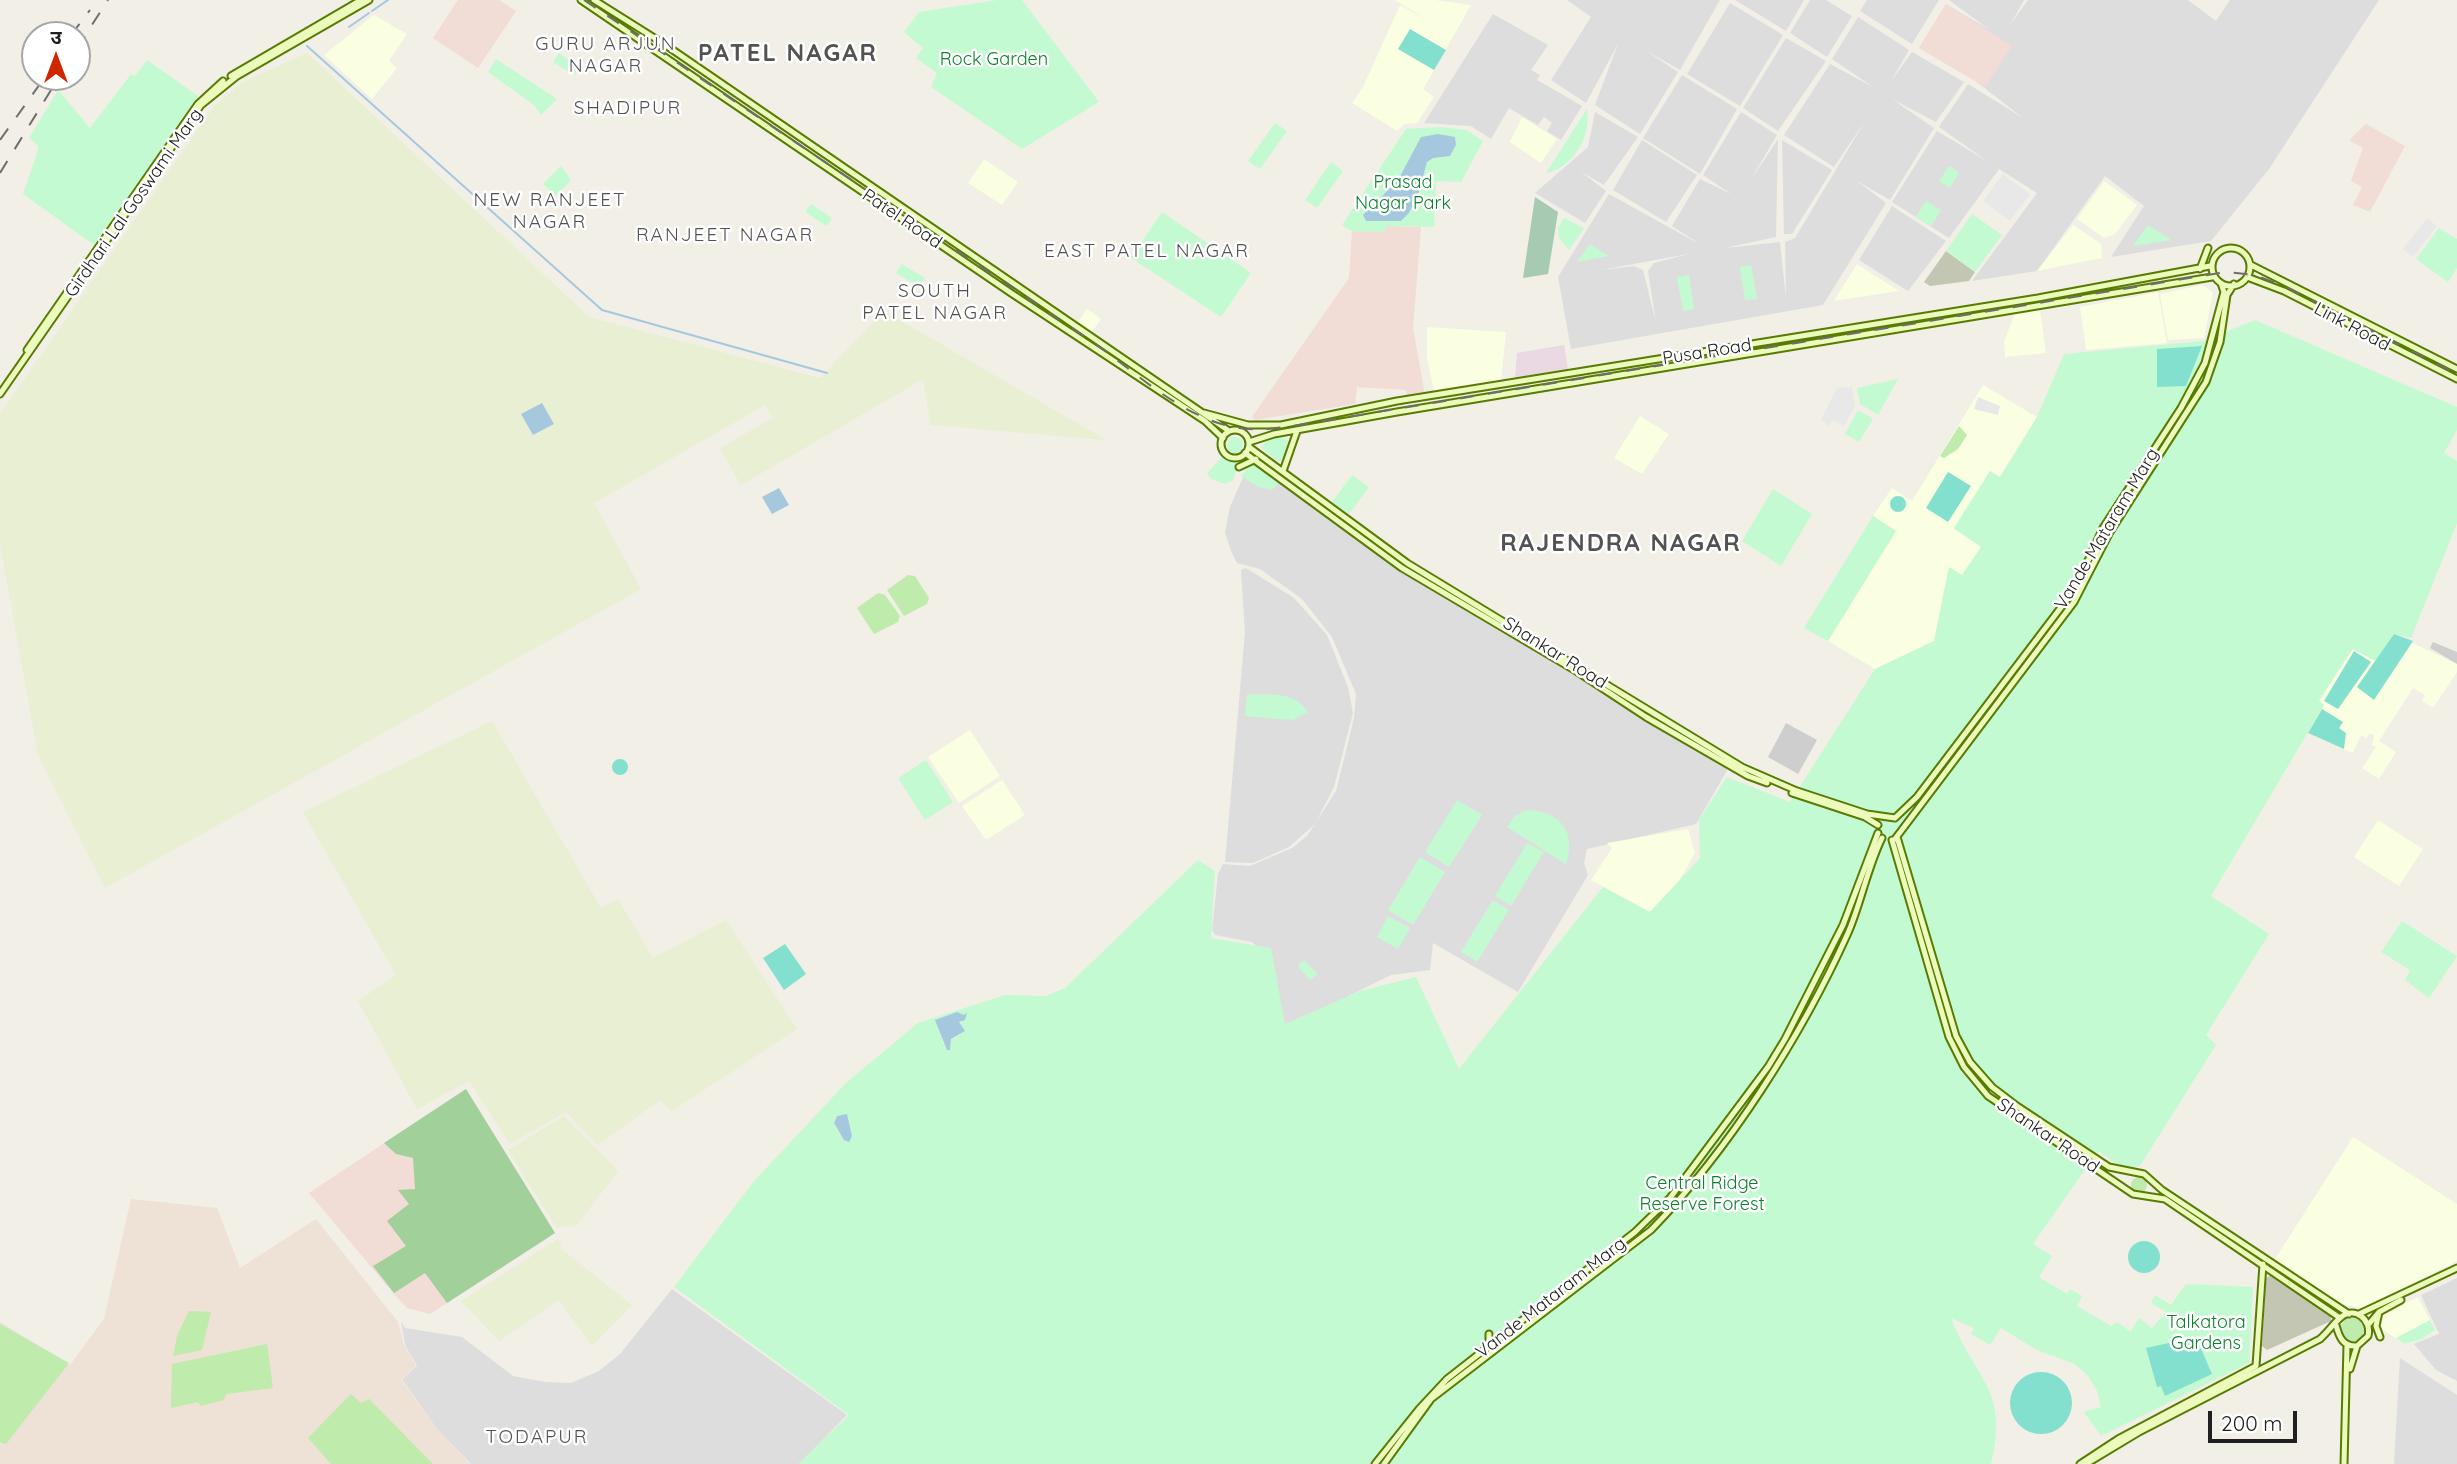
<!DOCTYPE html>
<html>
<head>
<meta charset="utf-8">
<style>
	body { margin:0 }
	#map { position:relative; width:2457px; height:1464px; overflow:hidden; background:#f1efe6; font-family:Quicksand,"Noto Sans Devanagari",sans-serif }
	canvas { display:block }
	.north { position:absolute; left:21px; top:21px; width:70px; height:70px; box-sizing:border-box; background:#fff; border:2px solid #a6a6a6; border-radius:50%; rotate:0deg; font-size:19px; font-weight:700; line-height:28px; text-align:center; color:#202020 }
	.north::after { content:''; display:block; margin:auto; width:24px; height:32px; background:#d02600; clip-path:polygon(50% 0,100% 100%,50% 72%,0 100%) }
	.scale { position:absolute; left:2208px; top:1411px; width:89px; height:32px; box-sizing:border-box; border:4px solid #202020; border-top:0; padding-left:9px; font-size:21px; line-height:24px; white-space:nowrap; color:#202020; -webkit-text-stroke:5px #fff; paint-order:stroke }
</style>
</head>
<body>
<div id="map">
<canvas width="2457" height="1464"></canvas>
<div class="north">उ</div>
<div class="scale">200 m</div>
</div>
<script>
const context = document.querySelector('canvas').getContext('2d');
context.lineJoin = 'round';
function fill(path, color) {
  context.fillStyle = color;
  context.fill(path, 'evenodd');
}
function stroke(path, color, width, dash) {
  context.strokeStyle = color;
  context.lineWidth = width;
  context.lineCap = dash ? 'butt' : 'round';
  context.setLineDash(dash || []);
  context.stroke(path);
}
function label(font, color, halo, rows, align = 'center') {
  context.font = font + ' Quicksand,sans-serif';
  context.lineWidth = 5;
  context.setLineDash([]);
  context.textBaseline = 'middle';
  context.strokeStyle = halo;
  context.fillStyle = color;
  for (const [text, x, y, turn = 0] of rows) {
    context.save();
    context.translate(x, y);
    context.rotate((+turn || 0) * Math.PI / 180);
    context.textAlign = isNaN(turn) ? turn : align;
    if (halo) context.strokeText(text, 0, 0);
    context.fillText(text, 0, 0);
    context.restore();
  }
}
const residential = new Path2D(`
	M1567,0h153l-40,70 -35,-20 33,22 -38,62 -45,-29 23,-61 -32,59 -35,-23 40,-63z
	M1735,0h69l-18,31z
	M1810,0h16l26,16 -25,41 -37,-24z
	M1867,0h72l-27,44 -52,-33z
	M1949,0h75l-14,25 18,-25h160l28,21 14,-21h149l-110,169 -58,72 -100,16 33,-51 -39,-30 -68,95 -65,10 65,-88 -38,-24 -50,69 -57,-36 45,-71 50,30 -48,-34 29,-43 55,34 -50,-39 22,-33 -76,2 27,-44 44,26z
	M1730,3l53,32 -43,71 -53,-32z
	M1493,14l55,31 -17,25 9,5 -3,5 45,26 -21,34 -14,-9 5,-8 -8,-6 -6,8 -29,-17 -18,31 -20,-13 -47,-3z
	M1858,17l51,33 -18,31 21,-29 52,30 -28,40 -44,-23 42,29 -44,72 -33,-19 29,22 -63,102 -252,44 -13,-72 51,-83 92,51 -29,-19 28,-47 31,15 -28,-19 38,-63 36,23 -27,46 28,-42 -2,98 -51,11 55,-6 6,56 -1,-56 10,-4 70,-117 -31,46 -50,-32 46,-71 43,23 -41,-28zM1688,254l-34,9 -6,8 8,52 -13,-53 -9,-4 -33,4z
	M1786,38l40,23 -48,70 -35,-23z
	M1682,75l55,34 -37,65 -57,-36z
	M1595,112l43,25 -34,48 -24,-14 26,20 -21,32 -50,-30 53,-46z
	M1642,140l55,35 -31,47 -53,-32z
	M1782,140l50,30 -40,64h-8z
	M1892,206l54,35 -38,50 -49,-31z
	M1256,463l472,306 -32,55 -109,25 -3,14 4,12 -70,117 -85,-49 -3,27 -39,5 -105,52 -9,2 -19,-81 -6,-6 -37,-7 -3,-5 6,-56 5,-10 27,2 42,-18 15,-12 29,-45 18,-73 2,-24 -24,-57 -30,-38 -42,-30 -23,-6 -6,-12 -6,-19 5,-25 18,-41z
	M1246,568l48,30 33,37 21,52 5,26 -19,74 -19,37 -26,23 -36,16 -28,-1 20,-230 -4,-62z
	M2457,1278v103l-21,-11 -22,-26 25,-10 -18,-39z
	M672,1289l175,126 -48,49h-328l-34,-35 -35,-50 15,-13 -12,-21 -4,-24 4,7 57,9 51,39 32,6 26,1 28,-12 21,-17z
	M2400,1358l57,37v69h-63z`);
const commercial = new Path2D(`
	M458,0h41l17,11 -38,57 -45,-30z
	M1946,4l66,42 -27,41 -66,-39z
	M2366,124l39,22 -35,66 -17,-7 9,-18 -11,-6 12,-33 -14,-8z
	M1385,226l36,1 -8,101 12,67 -18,2 -1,-7 -49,-3 -2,17 -100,16 -3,-3 97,-139 3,-47 33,1z
	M466,1089l89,144 -125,81 -23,-6 -13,-14 -85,-101z`);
const industrial = new Path2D(`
	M1564,345l4,24 -53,9 2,-25z`);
const education = new Path2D(`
	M1395,0h40l36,5 -48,84 11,8 -17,26 -13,1 -7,7 -45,-28 11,-16 37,-82 31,17z
	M374,15l33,19 -18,27 8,7 -25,31 -48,-44z
	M1522,117l35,22 -16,24 -31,-21z
	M984,159l34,23 -16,23 -34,-22z
	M2104,181l33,24 -22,29 -11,4 -27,-19z
	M2073,225l28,19 1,14 -65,13z
	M1857,264l42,27 -65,10z
	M2202,285l11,7 -9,46 -36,2 -8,-46z
	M2158,292l9,51 -81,7 -6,-43z
	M1087,309l14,10 -10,14 -14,-10z
	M2040,310l6,43 -41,4 -1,-16 11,-27z
	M1427,327l79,5 -5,49 -67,10 -7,-33z
	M1983,385l54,32 -37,60 -10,-6 -36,58 27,18 -19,29 -13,-9 -15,74 -59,28 -47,-28 68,-110 -23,-15 19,-28 20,13z
	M1640,416l29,18 -27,40 -28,-16z
	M2394,634l63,30v8l-24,36 -11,-7 3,-6 -12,-7 -34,53 17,11 -17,27 -17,-11 14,-21 -4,-2 2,-10 -4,-2 -4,5 -5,-3 -8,18 -45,-20 16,-28 -5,-4 34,-52 23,12z
	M970,730l30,46 -41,27 -31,-46z
	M1002,780l23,35 -39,25 -24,-34z
	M2378,820l45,29 -24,37 -45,-29z
	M1688,829l7,24 -16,28 -29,31 -59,-32 21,-32 -5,-5z
	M2353,1137l104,67v57l-94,47 -26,-5 -62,-44z
	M2418,1297l17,33 -13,9 -18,5 -24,-16 2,-13z`);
const religious = new Path2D(`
	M2433,642l24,10v12l-27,-16z
	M1786,723l31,17 -19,34 -30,-17z`);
const military = new Path2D(`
	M131,1199l86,9 23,60 76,-49 82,103 6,23 12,21 -15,13 36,50 33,35h-470v-142l70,43 34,-46z`);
const construction = new Path2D(`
	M1946,251l29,21 -6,9 -39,5 -6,-4z
	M2270,1276l61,39v6l-64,29 -5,-4 4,-68z`);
const farmland = new Path2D(`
	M307,53l282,264 231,61 64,-67 222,129 -175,-15 -8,-46 -182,106 -21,-37 53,-30 -8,-13 -171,98 47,86 -536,299 -67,-133 -38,-211v-130l213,-306 28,-25z
	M492,721l109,187 17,-9 35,59 73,-38 71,109 -125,82 -12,-11 -62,45 -32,-33 -56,32 -41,-63 -52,28 -59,-108 38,-26 -93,-163z
	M564,1116l54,55 -42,55 -20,1 -48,-77z
	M558,1239l4,6 -2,3 72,57 -40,41 -33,-46 -60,41 -38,-40z`);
const grass = new Path2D(`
	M1959,426l8,9 -9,14 -14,9 -4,-2z
	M908,575l7,1 14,22 -2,6 -23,12 -17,-26z
	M878,593l7,2 15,21 -2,6 -24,12 -17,-26z
	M2131 1185a8 8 0 1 1 16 0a8 8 0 1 1-16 0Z
	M189,1311l22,1 -9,38 -29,6 4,-20z
	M2340 1330a12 12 0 1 1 24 0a12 12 0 1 1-24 0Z
	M0,1324l69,39 -63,81 -6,-2z
	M267,1344l6,44 -47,6 -2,6 -23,6 -3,-4 -27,6 1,-44z
	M351,1394l10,9 8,-4 64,65h-102l-23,-26z`);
const forest = new Path2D(`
	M466,1089l89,144 -108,70 -22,-30 -31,20 -21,-27 33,-20 -19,-25 22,-17 -11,-14 17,-1 -2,-31 -17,-4 -12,-11z`);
const cemetery = new Path2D(`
	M1535,197l23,15 -10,62 -25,4z`);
const park = new Path2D(`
	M997,0h25l77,102 -77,47 -91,-62 6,-14 -21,-15 7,-10 -19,-16 15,-20z
	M559,53l21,15 -6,7 -21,-13z
	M496,59l61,40 -16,16 -7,-10 -46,-33z
	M147,60l51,36 -104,149 -71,-51 15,-44v-4l-9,-8 29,-48 32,38 41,-54 4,2z
	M1587,109c5,25 -13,59 -41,64z
	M1275,123l12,8 -27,38 -12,-8z
	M1440,127l26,3 17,11 -22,41 -25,-1 -2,46 -48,-1 -1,6 -33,-1 -10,-6 64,-96z
	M1331,162l12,9 -26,37 -12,-8z
	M561,166l10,14 -16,16 -12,-12z
	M1949,166l10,6 -9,16 -11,-7z
	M1926,201l15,9 -10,16 -15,-9z
	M811,204l21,14 -5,8 -22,-14z
	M1162,212l89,61 -30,44 -90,-59z
	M1972,214l30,21 -27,37 -29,-21z
	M1564,218l20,10 -15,22 -10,-12 -1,-10z
	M2148,225l23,15 -38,6z
	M2439,228l18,11v29l-9,14 -32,-23z
	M1590,244l19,12 -32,6z
	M902,264l23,14 -6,9 -23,-14z
	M1751,265l6,34 -12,1 -5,-33z
	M1689,275l5,34 -11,2 -6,-34z
	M2255,320l202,87v23l-13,23 13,8v62l-46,115 -17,-4 -18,27 -24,-12 -33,52 5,4 -113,191 58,38 -63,101 10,10 -76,121 -16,3 -26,-18 -65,93 19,12 -13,21 28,17 3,-5 12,7 -5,10 34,20 7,-4 12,10 9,-14 13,10 14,-16 -15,-9 4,-8 16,10 15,-21 67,3 -4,76 -148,73 -17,-24 17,-5 -4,-16 -9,-15 -13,-12 -38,-14 -36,-22 -11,17 -19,-11 3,-6 -23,-10c23,60 59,72 40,146h-1193l51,-49 -175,-128 80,-106 92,-98 72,-60 87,-28 41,1 19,-8 133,-128 17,11 -4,67 60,10 14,76 75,-33 56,-14 43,92 144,-182 47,25 50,-54 -1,-38 28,-43 63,25 85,-133 59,-28 15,-74 13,8 19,-28 -27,-19 36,-57 10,6 37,-60 27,-63 139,-13zM952,1014l12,1 -5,11 6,5 -14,9v6l-8,-3 -3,-15 2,-10zM844,1115l8,21 -3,3 -8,-4 -7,-12 3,-7z
	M1898,379l-20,36 -18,-11 -3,-16z
	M1858,410l15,9 -14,23 -14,-8z
	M1227 445a8 8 0 1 1 16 0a8 8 0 1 1-16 0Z
	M1281,437l8,4 -6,19 -6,2 -16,-15 8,-8z
	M1222,457l17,6 -6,17 -8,4 -14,-5 -4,-6z
	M1258,464l24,15 -10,11 -14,-3 -17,-11 7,-9z
	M1352,475l17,12 -20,27 -17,-12z
	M1773,489l39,25 -31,52 -39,-25z
	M1873,516l23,15 -68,110 -24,-13z
	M1247,694c23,1 48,-3 61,18l-15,8 -48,-4z
	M926,760l27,42 -28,18 -27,-42z
	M1457,800l25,15 -33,52 -24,-15z
	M1527,810c33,1 50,22 39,54l-59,-37 8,-11z
	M1527,843l17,9 -33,54 -16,-10z
	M1420,857l25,15 -32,53 -25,-15z
	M1493,900l16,10 -32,52 -16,-10z
	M1388,916l22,12 -12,21 -21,-12z
	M2402,921l55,35 -28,42 -24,-18 5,-10 -29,-18z
	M1305,961l13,13 -8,6 -11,-12v-5z
	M2430,1320l5,10 -13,9 -18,5 -8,-6z`);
const pitch = new Path2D(`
	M1410,29l36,21 -12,20 -36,-21z
	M2202,346l-16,40 -29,1v-38z
	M1948,472l23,14 -23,36 -22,-14z
	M1890 504a8 8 0 1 1 16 0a8 8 0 1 1-16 0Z
	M2394,634l19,7 -39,59 -17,-13z
	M2354,651l17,11 -33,47 -14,-8z
	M2322,709l21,13 -4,6 7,5 -2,16 -36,-16z
	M612 767a8 8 0 1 1 16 0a8 8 0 1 1-16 0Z
	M785,944l21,30 -22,16 -21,-32z
	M2128 1257a16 16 0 1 1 32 0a16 16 0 1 1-32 0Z
	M2196,1337l16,37 -47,22 -4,-10 -4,1 -11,-39z
	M2010 1403a31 31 0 1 1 62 0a31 31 0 1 1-62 0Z`);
const parking = new Path2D(`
	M2003,174l27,20 -20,27 -27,-20z
	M2427,218l10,8 -24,31 -10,-8z
	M1852,387l3,19 -11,20 -12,-6 -3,6 -8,-6 16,-32z
	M1978,397l22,9 -2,9 -24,-6z`);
const water = new Path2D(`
	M1438,134l17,3 1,8 -6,11 -17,2 -6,4 -9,33 -9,18 -8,8h-35l-3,-6 35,-35 23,-43z
	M542,403l12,21 -21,11 -12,-21z
	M779,488l10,17 -17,9 -10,-17z
	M957,1012l7,3 3,-3 -2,8 -6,2 6,9 -14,8 -1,11h-3l-12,-30z
	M847,1114l5,22 -3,6 -5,-2 -10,-17 3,-7z`);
const stream = new Path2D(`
	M372,11l16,-11
	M349,27l20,-14
	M307,46l295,264 225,63`);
const secondary = new Path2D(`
	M581,0l430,293 194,128 18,17
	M594,0l70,44 565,387
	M231,76l130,-76
	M2212 267a19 19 0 1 1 38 0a19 19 0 1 1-38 0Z
	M2251,265l206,104
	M2200,269l8,-21
	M2247,277l37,14 173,88
	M27,350l171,-246 25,-23
	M0,394l201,-289 36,-29 132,-76
	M1204,413l44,12h33l116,-24 641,-103 172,-32
	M1221 444a14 14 0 1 1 28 0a14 14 0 1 1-28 0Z
	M1249,442l25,-8 123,-22 815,-135
	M1249,447l158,116 335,204 55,24 70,23 28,4
	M1245,453l157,115 174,103 70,46 102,59 19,7
	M1239,467l17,-8
	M1283,471l14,-40
	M1792,793l73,24 13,8
	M1895,818l22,-21 158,-208 28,-61 78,-120 24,-45 19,-71 -3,-9
	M1897,837l59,199 14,26 22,25 25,19 92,61 35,7 18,16 187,124
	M1895,839l179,-237 36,-70 96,-150 14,-40 7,-47 7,-11
	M1892,840l57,197 15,30 24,29 145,98 32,5 175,119
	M2379,1312l-3,14 4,11
	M2359,1314l98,-46
	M2369,1324l10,-12 22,-12
	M1489,1334v13
	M2350,1369l7,-23
	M1375,1464l44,-55 28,-30 188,-147 35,-34 98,-131 17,-28 58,-114 35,-92
	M1384,1464l47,-65 220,-169c78,-80 151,-195 197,-297 13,-30 19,-64 34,-95
	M2080,1464l38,-25 138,-73 7,-102
	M2086,1464l53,-32 181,-93c8,-7 13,-15 20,-21 15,-13 32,2 28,18l-11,10c-14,1 -18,-9 -21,-21
	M2344,1464l3,-119`);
const rail = new Path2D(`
	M584,0l510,343c44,31 91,77 145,85 20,3 40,0 60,-3l927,-153 29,3 31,12 171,87
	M71,35l19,-25
	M77,48l31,-48
	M0,140l45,-63
	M0,173l59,-96`);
const parkNames = [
	["Rock Garden",994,60],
	["Prasad",1403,183],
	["Nagar Park",1403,204],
	["Central Ridge",1702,1184],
	["Reserve Forest",1702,1205],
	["Talkatora",2206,1323],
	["Gardens",2206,1344]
];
const streetNames = [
	["Girdhari Lal Goswami Marg",134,203,-55],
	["Patel Road",902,219,34],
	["Link Road",2352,327,28],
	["Pusa Road",1707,352,-9],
	["Vande Mataram Marg",2107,529,-59],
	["Shankar Road",1555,653,32],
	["Shankar Road",2048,1136,34],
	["Vande Mataram Marg",1551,1298,-38]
];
const neighbourhoodNames = [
	["GURU ARJUN",606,44],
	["NAGAR",606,66],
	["SHADIPUR",628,108],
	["NEW RANJEET",550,200],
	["NAGAR",550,222],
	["RANJEET NAGAR",725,235],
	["EAST PATEL NAGAR",1147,251],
	["SOUTH",935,291],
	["PATEL NAGAR",935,313],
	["TODAPUR",537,1437]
];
const districtNames = [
	["PATEL NAGAR",788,54],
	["RAJENDRA NAGAR",1621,544]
];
fill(residential, '#dedddd');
fill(commercial, '#f1dcd6');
fill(industrial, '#ead8e3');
fill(education, '#faffe1');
fill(religious, '#cecece');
fill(military, '#eee1d6');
fill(construction, '#c2c6b2');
fill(farmland, '#e8efd2');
fill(grass, '#bfebac');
fill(forest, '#a1d09b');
fill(cemetery, '#a7cab3');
fill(park, '#c4fad2');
fill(pitch, '#84e0ce');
fill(parking, '#e8e8e8');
fill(water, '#a6c8df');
stroke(stream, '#a6c8df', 2);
stroke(secondary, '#587b03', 9);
stroke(secondary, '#ecfabb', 5);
stroke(rail, '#6e6e6e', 2, [14, 14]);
label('18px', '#0a822a', '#fff', parkNames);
label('18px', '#202020', '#fff', streetNames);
context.letterSpacing = '2px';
label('19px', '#535353', '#fff', neighbourhoodNames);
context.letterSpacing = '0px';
context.letterSpacing = '2px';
label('bold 24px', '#535353', '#fff', districtNames);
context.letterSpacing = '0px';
</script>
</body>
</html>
